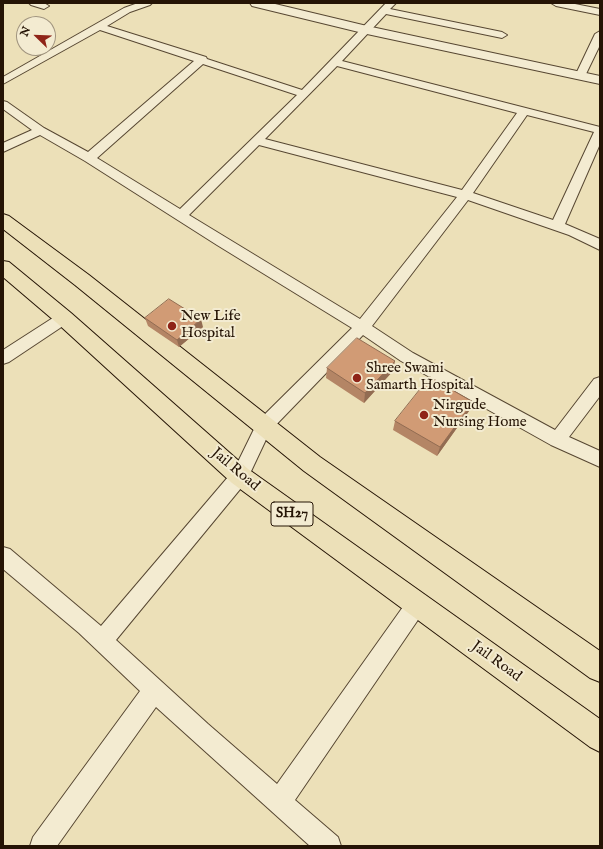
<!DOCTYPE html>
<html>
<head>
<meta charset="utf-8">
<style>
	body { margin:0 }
	#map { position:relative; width:603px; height:849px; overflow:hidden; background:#ece0b8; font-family:"IM FELL English",serif }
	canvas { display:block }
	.frame { position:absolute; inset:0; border:4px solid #251405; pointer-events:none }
	.north { position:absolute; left:16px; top:16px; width:40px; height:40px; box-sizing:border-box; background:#f3ebd1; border:1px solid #a1957f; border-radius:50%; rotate:293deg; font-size:11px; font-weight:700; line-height:16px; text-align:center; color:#251405 }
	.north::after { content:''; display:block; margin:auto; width:14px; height:18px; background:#8f2418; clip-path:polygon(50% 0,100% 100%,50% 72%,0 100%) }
</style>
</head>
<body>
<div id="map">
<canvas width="603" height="849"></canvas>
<div class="frame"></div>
<div class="north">N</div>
</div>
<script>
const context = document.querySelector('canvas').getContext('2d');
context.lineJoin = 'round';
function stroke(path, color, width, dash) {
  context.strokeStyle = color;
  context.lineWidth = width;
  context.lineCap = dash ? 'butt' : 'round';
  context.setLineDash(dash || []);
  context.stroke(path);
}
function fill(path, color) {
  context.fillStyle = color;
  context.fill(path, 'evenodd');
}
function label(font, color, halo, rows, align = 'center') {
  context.font = font + ' "IM FELL English",serif';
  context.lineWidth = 4;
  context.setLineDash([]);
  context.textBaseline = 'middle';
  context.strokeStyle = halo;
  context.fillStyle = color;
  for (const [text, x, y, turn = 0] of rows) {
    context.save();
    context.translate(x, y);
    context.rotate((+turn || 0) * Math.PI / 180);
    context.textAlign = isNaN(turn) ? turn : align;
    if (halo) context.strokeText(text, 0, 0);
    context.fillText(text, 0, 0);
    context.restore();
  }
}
const minor = new Path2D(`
	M29,3h15l5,3 -5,3 -13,-4z
	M138,3h14l-2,2 -20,7 -23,14 99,31 1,2 95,31 84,-87h10l-6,6 112,23 5,3 -5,3 -116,-24 -44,47 258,66v17l-35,80 35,15v11l-31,-15 -101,-35 -96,126 41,27 142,77 39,-51 6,-2v19l-31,41 31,14v16l-49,-22 -150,-84 -38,-26 -93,96 -24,51 -130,158 92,84 69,60 133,-187 7,-3 7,3 3,7 -3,7 -129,189 43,37 3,9h-31l-154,-139 -99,139h-27l3,-9 107,-146 -61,-58 -76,-64v-22l7,2 91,77 133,-156 24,-49 94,-93 -135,-83 -132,-84 -45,-26 -37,17v-9l29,-13 -29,-21v-8l4,1 37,26 44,24 106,-91 -94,-31 -97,54v-7l121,-69zM203,64l94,31 -117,114 -83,-51zM337,66l180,47 -55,77 -197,-51zM527,115l67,17 -41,88 -80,-27zM259,145l198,52 -97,122 -171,-104z
	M551,3h19l30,6v6l-44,-9z
	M600,31v14l-15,31 -1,2h-8l-1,-2 20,-42z
	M64,312l5,2 3,4 -3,4 -60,40 -6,2v-14l56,-36z`);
const tertiary = new Path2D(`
	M250,3h21l96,23 233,50v8l-233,-50 -115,-28z`);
const primary = new Path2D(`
	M3,214l6,2 80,59 231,182 280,194v31l-10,-4 -286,-207 -229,-186 -72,-56z
	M3,261l6,1 62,51 177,156 352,250v33l-10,-5 -358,-264 -175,-160 -54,-46z`);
const wall = new Path2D(`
	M145,318l58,9 -24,20 -31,-21z
	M327,368l66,3 -29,32 -38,-25z
	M469,411l-32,45 -44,-26 2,-9z`);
const shadedWall = new Path2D(`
	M201,319l2,8 -24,20 -2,-7z
	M395,361l-2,10 -29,32 1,-10z
	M473,402l-4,9 -32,45 3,-9z`);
const building = new Path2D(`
	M169,299l32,20 -24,21 -32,-22z
	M357,338l38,23 -30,32 -38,-25z
	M430,377l43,25 -33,45 -45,-26z`);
const markers = [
	[172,326,5,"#8f2418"],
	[357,378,5,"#8f2418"],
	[424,415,5,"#8f2418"]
];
const shields = [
	[292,514,42]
];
const shieldNames = [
	["SH27",292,514]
];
const poiNames = [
	["New Life",181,317],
	["Hospital",181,334],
	["Shree Swami",366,369],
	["Samarth Hospital",366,386],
	["Nirgude",433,406],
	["Nursing Home",433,423]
];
const streetNames = [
	["Jail Road",235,470,40],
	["Jail Road",496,662,36]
];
stroke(minor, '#574732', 2);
stroke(tertiary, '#574732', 2);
stroke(primary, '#251405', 2);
fill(minor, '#f3ebd1');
fill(tertiary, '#f3ebd1');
fill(primary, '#ece0b8');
fill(wall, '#b48565');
fill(shadedWall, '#926c52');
fill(building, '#d19b75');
stroke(building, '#926c52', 1);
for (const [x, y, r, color] of markers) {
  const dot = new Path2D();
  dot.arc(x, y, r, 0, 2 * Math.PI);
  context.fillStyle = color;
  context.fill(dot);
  stroke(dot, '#f3ebd1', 1.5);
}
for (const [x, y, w] of shields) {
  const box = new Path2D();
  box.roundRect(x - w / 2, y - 12, w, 24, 3);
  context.fillStyle = '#f3ebd1';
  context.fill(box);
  stroke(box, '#251405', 1);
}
label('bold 14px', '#251405', null, shieldNames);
label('15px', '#251405', '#f3ebd1', poiNames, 'left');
label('15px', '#251405', '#f3ebd1', streetNames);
</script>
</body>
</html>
